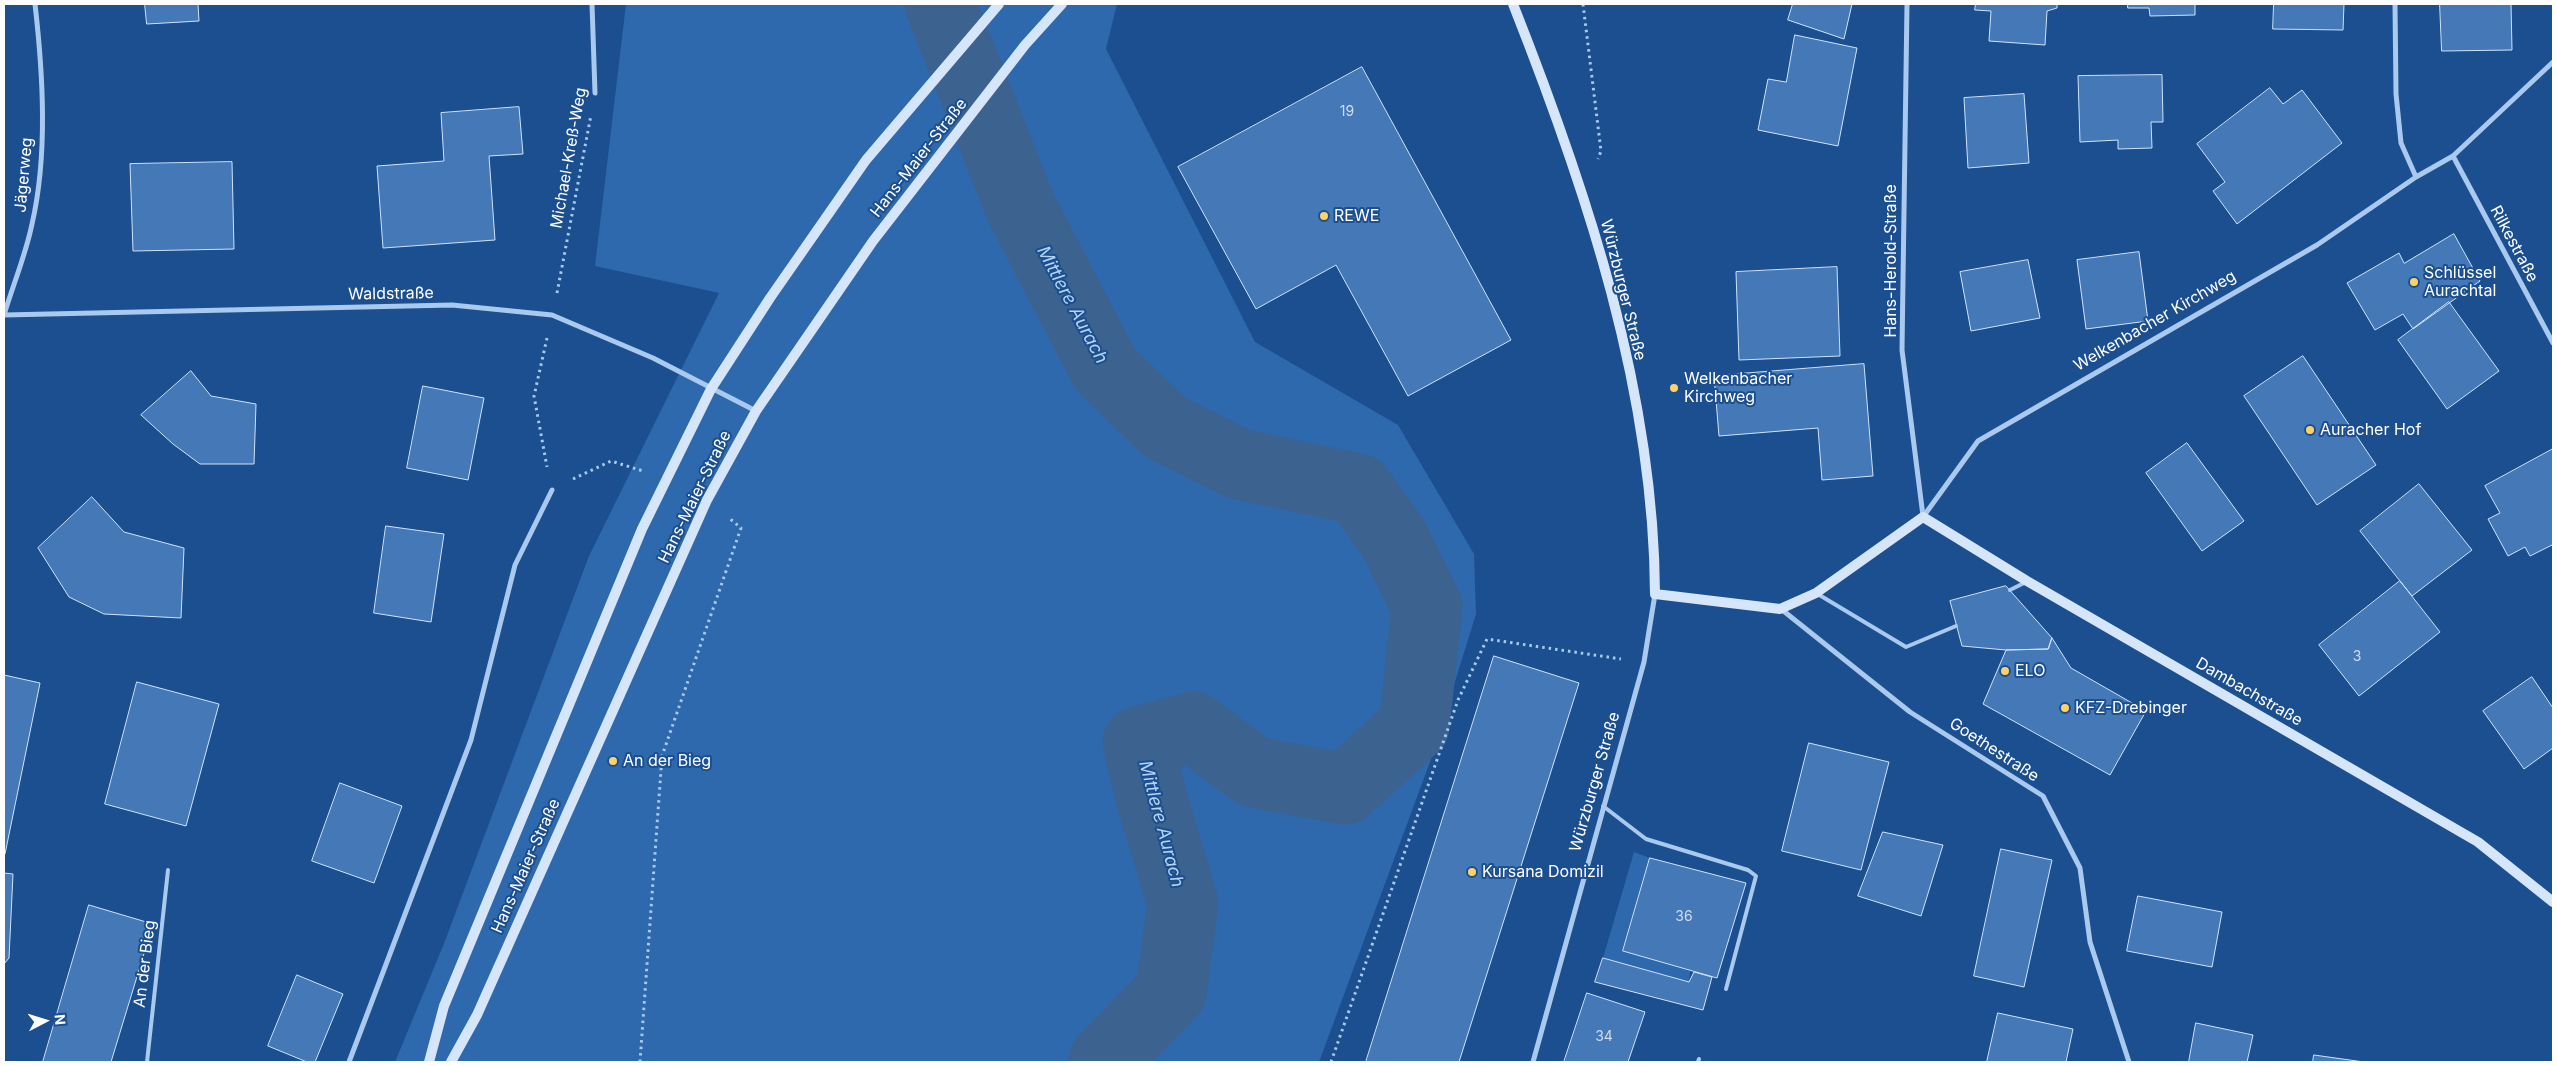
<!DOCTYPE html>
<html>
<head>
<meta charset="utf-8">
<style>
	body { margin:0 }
	#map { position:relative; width:2557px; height:1066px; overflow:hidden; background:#1b4f8f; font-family:Inter,sans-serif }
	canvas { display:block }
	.frame { position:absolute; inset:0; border:5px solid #fff; pointer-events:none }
	.north { position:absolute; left:20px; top:996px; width:50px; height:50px; -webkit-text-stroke:4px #1b4f8f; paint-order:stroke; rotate:85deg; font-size:14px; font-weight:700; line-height:20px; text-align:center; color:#fff }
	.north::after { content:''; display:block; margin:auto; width:18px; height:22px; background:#fff; clip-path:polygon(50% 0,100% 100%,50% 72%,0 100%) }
</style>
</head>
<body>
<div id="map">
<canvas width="2557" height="1066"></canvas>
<div class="frame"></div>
<div class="north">N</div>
</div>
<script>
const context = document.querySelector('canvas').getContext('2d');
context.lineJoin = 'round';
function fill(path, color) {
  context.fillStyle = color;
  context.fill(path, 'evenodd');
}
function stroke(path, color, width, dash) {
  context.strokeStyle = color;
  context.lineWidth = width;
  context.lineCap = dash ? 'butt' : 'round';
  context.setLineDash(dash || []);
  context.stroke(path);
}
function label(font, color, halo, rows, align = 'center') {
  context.font = font + ' Inter,sans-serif';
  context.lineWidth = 4;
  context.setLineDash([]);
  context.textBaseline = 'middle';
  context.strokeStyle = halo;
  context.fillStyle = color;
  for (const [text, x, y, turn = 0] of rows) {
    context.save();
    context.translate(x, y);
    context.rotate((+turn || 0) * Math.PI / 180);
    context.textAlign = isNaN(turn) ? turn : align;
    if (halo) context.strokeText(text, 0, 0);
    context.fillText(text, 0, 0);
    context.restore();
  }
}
const green = new Path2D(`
	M626,4h491l-11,45 149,293 143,83 76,129 2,60 -46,148 -111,300h-924l50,-121 144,-385 130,-263 -124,-27z
	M1634,852l16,6 -27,92 67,21 -1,11 -86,-24z`);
const river = new Path2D(`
	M940,4l80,202 85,163 60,58 74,37 119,25 36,50 33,68 -13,119 -69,63 -91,-17 -61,-45 -55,15 13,55 32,107 -12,88 -66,67 -1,3`);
const building = new Path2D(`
	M145,4h53l1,17 -52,3z
	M1793,4h59l-8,35 -56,-19z
	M1976,4h81v4l-10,3 -2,34 -56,-4 2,-30 -16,-1z
	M2128,4h67v11l-45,1 -1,-8h-21z
	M2274,4h70l-1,26 -70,-1z
	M2440,4h71l1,46 -70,1z
	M1795,35l62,13 -19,98 -80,-16 10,-51 18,3z
	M1362,67l149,273 -103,56 -72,-131 -80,44 -78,-142z
	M2162,75l1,47h-12l1,26 -34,1v-9l-38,2 -2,-66z
	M2270,88l13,16 19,-14 40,53 -105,81 -24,-33 12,-9 -28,-38z
	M2024,94l5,69 -61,5 -4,-70z
	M519,107l4,47 -34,2 6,84 -112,8 -6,-82 67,-5 -3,-48z
	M232,162l2,87 -101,2 -3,-87z
	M2454,234l26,47 -67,48 -10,-15 -28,16 -28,-47 52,-30 5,10z
	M2139,252l9,69 -62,8 -9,-69z
	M2028,260l12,58 -69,13 -11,-59z
	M1837,267l3,89 -101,4 -3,-88z
	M2449,302l50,69 -52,38 -49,-69z
	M2303,356l73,109 -59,40 -73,-109z
	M1864,364l9,112 -51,4 -4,-52 -99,8 -5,-60z
	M191,371l20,25 45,8 -2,60h-54l-27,-20 -32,-29z
	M423,386l61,12 -16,82 -61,-12z
	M2187,443l57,78 -42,30 -56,-78z
	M2553,449v98l-1,-2 -22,11 -5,-9 -17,9 -20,-37 12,-6 -15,-27z
	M2419,484l53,66 -60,46 -52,-65z
	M92,497l32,35 60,16 -3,70 -77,-4 -35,-17 -31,-49z
	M386,526l58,8 -13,88 -57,-9z
	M2400,581l40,51 -81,64 -40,-51z
	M2006,586l46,52 -4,11 -42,1 -44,-4 -12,-45z
	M2052,638l19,30 75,43 -36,64 -127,-71 23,-54 42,-1z
	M1494,656l85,27 -120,379h-93z
	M4,675l36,8 -35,171h-1z
	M2532,677l21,31v40l-29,21 -41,-58z
	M137,682l82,22 -33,122 -81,-22z
	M1809,743l80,19 -28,108 -79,-19z
	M340,783l62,23 -28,77 -62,-22z
	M1883,832l60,13 -22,71 -63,-20z
	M2001,849l51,11 -28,127 -50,-11z
	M1650,858l96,25 -29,95 -94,-27z
	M4,873l9,1 -4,84 -5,6z
	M2138,896l84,16 -10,55 -85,-16z
	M89,905l64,19 -42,138h-68z
	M1603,958l86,24 5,-10 18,5 -9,33 -108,-28z
	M297,975l46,19 -28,68h-8l-39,-16z
	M1587,993l58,19 -17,50h-64z
	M1998,1013l75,16 -7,33h-79z
	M2196,1023l57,12 -6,27h-58z
	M2314,1055l50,7h-51z`);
const path = new Path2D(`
	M1583,4l18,147 -3,8
	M557,293l34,-178
	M547,338l-13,58 13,71
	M573,479l38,-18 32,10
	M640,1062l22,-306 79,-228 -12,-10
	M1331,1062l127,-362 29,-61 134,20`);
const lane = new Path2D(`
	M2010,590l16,-8
	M1816,593l90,54 50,-21
	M1603,806l43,33 102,31 8,6 -30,113
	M147,1062l21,-192
	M1698,1062l1,-3`);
const street = new Path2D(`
	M592,4l3,89
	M1907,4l-5,346 21,166
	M2395,4l1,90 5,49 15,34
	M2453,156l100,187
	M4,315l448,-10 100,10 101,43 103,53
	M4,315c9,-30 22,-61 28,-91 16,-69 11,-150 3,-220
	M1923,517l55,-76 339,-196 99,-68 37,-21 100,-94
	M1781,609l129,103 133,84 37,72 10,74 39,120
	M349,1062l122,-322 44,-175 37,-75
	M1533,1062l111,-400 11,-68`);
const secondary = new Path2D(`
	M1513,4c74,187 141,387 142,590l125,15 36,-16 107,-76 104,64 451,261 75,60
	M429,1062l15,-56 198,-477 69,-140 59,-91 96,-138 133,-156
	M451,1062l26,-47 230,-515 49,-89 117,-170 152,-196 37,-41`);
const markers = [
	[1324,216,5,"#ffd166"],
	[2414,282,5,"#ffd166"],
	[1674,388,5,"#ffd166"],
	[2310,430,5,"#ffd166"],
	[2005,671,5,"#ffd166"],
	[2065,708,5,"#ffd166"],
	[613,761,5,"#ffd166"],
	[1472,872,5,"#ffd166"]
];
const numberNames = [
	["19",1347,112],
	["3",2357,657],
	["36",1684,917],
	["34",1604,1037]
];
const streetNames = [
	["Michael-Kreß-Weg",569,158,-80],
	["Hans-Maier-Straße",919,158,-52],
	["Jägerweg",24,175,-85],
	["Rilkestraße",2514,244,62],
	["Hans-Herold-Straße",1891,261,-90],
	["Würzburger Straße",1623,290,76],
	["Waldstraße",391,294,-1],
	["Welkenbacher Kirchweg",2155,321,-30],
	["Hans-Maier-Straße",695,497,-64],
	["Dambachstraße",2249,692,30],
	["Goethestraße",1994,750,33],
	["Würzburger Straße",1595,782,-74],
	["Hans-Maier-Straße",526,866,-66],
	["An der Bieg",145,964,-83]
];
const poiNames = [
	["REWE",1334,216],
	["Schlüssel",2424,273],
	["Aurachtal",2424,291],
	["Welkenbacher",1684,379],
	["Kirchweg",1684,397],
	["Auracher Hof",2320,430],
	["ELO",2015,671],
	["KFZ-Drebinger",2075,708],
	["An der Bieg",623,761],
	["Kursana Domizil",1482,872]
];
const waterNames = [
	["Mittlere Aurach",1072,305,62],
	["Mittlere Aurach",1161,824,75]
];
fill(green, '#2e69ad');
stroke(river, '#3c6290', 71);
fill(building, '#4478b7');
stroke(building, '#cfe3fa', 1);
stroke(path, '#a9c9ee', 3, [2.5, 4]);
stroke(lane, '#a9c9ee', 4);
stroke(street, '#a9c9ee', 5);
stroke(secondary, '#d6e6fa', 10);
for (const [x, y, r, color] of markers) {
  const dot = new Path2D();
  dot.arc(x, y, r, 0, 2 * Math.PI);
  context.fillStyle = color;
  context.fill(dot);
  stroke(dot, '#1b4f8f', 2);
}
label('14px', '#d0dded', null, numberNames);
label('16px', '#fff', '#1b4f8f', streetNames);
label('16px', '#fff', '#1b4f8f', poiNames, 'left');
label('italic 18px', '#b5d3f5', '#1b4f8f', waterNames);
</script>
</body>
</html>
